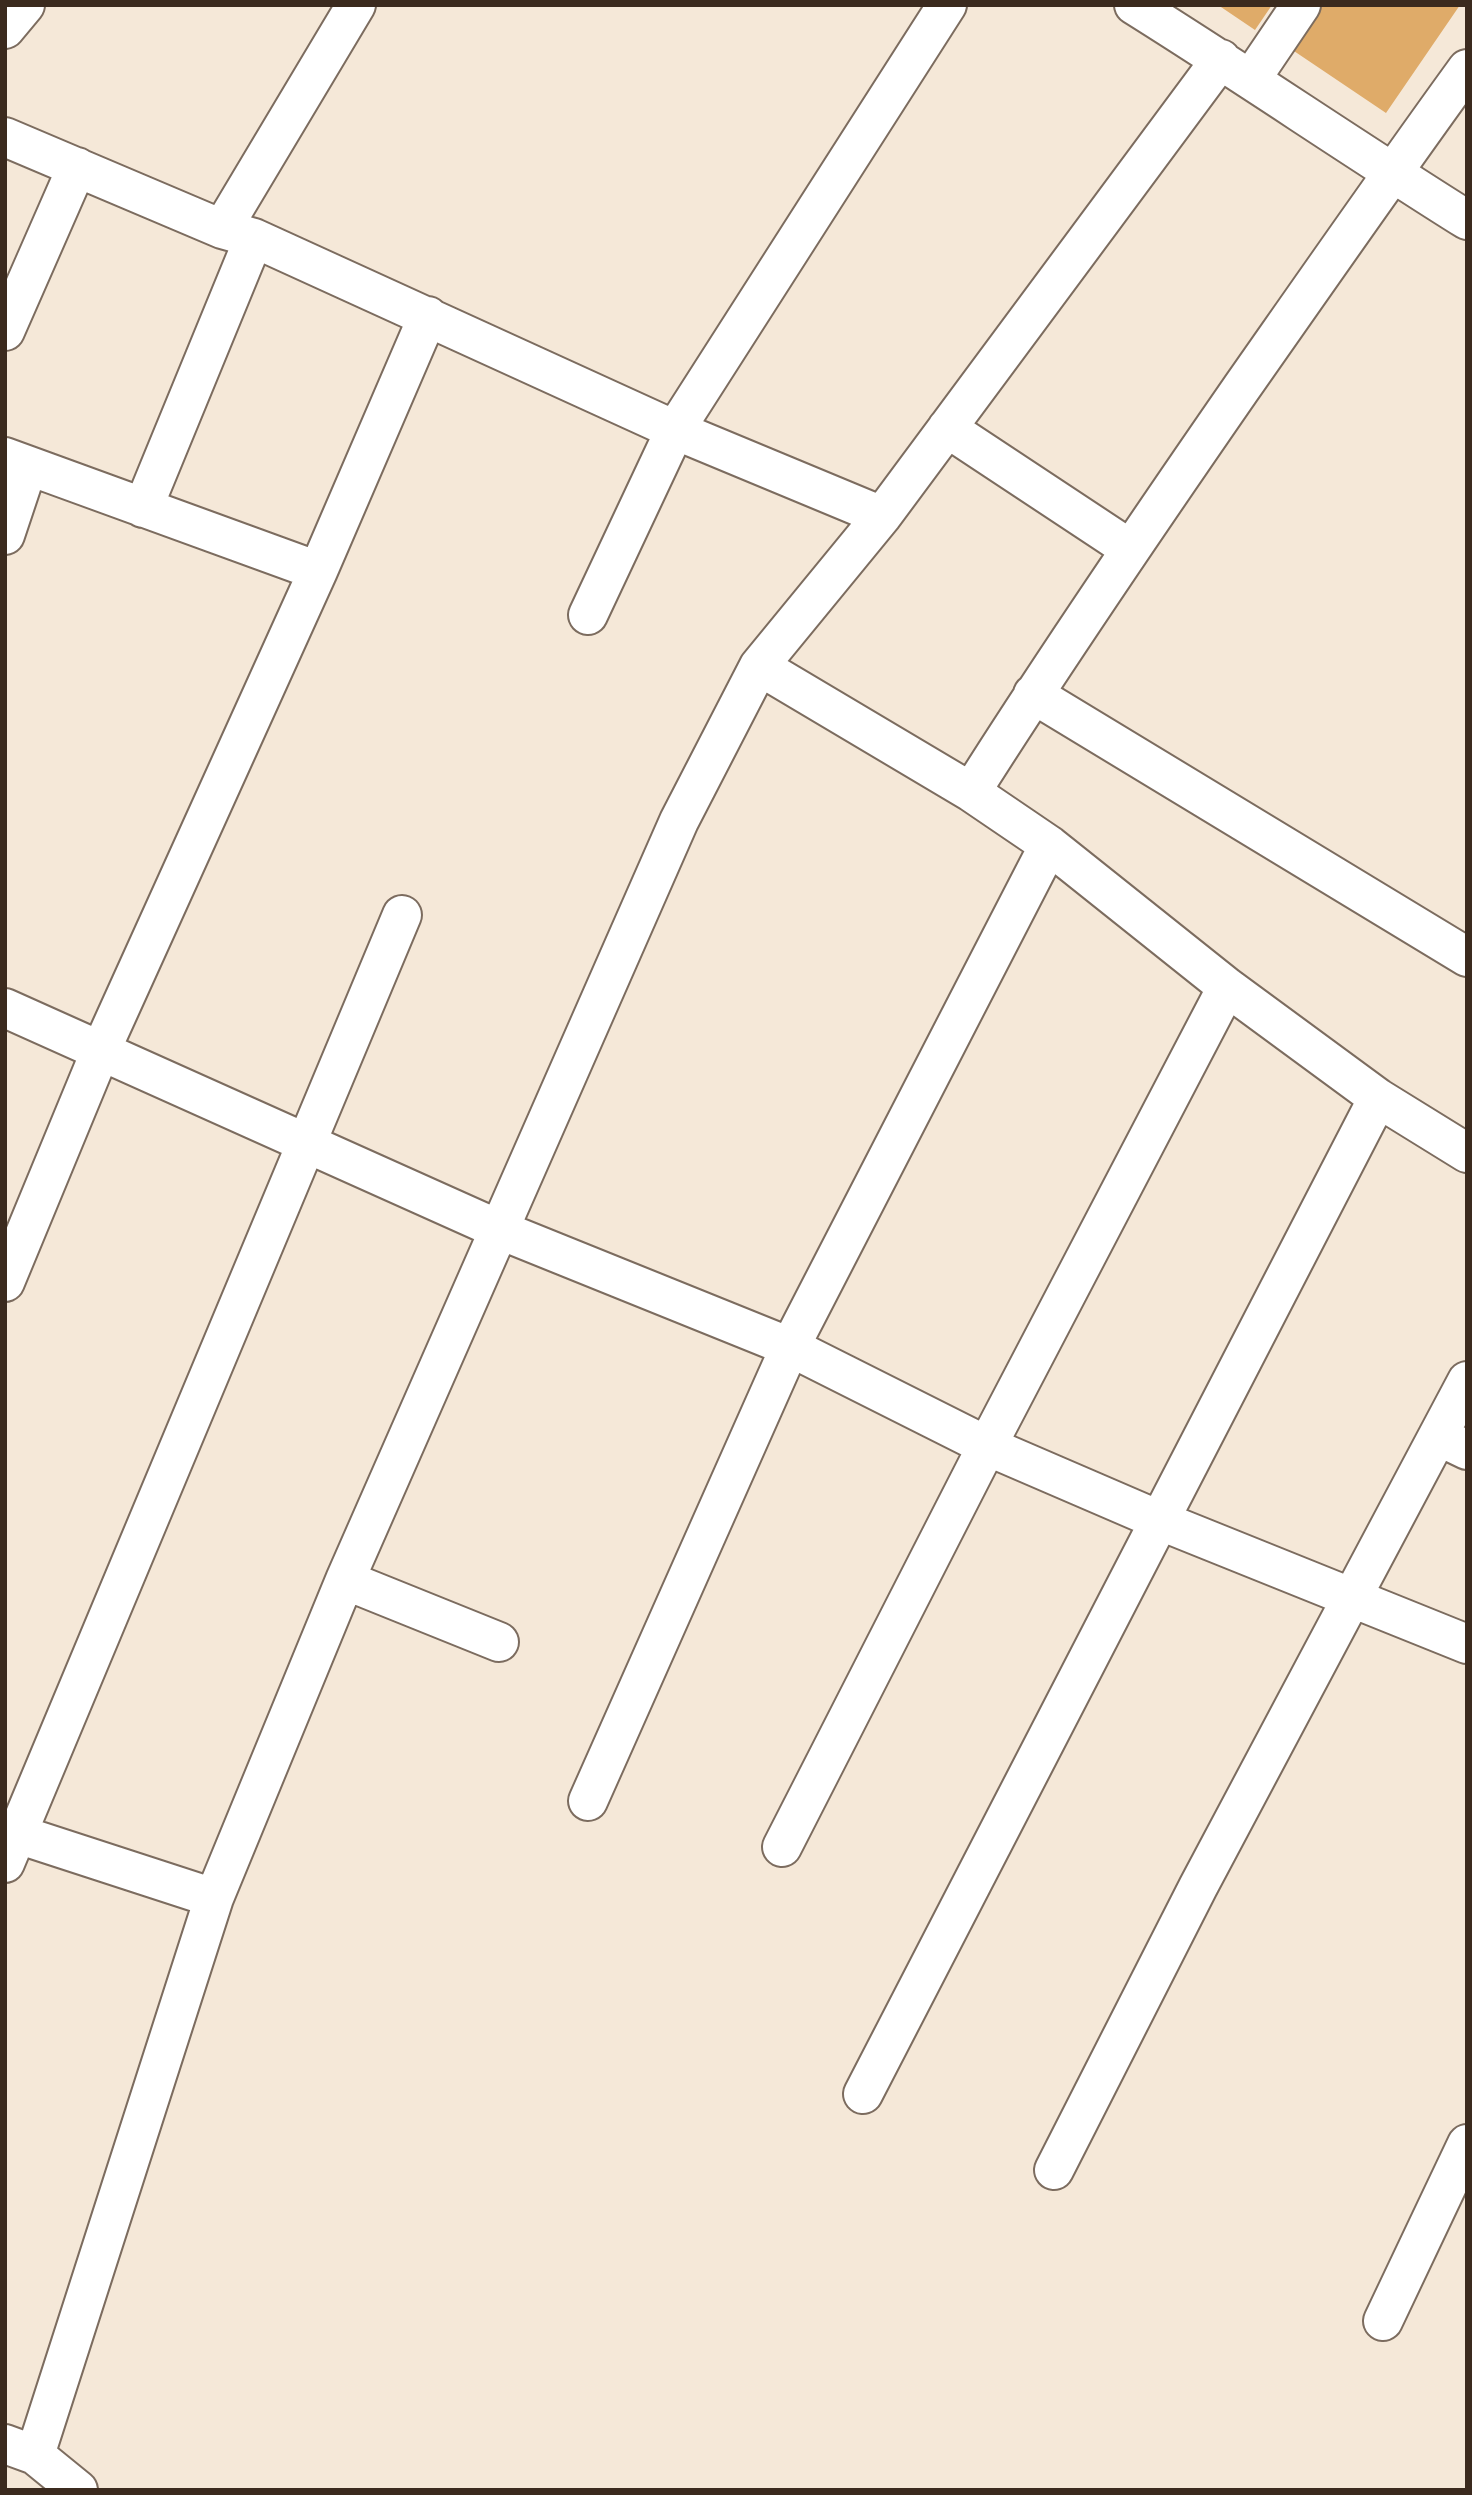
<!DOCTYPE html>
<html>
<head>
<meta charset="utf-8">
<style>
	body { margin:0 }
	#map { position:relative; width:1472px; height:2495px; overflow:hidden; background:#f5e8d8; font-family:"Gochi Hand",sans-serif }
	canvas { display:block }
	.frame { position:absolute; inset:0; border:7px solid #3b2a1e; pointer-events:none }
</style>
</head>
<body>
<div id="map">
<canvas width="1472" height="2495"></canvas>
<div class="frame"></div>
</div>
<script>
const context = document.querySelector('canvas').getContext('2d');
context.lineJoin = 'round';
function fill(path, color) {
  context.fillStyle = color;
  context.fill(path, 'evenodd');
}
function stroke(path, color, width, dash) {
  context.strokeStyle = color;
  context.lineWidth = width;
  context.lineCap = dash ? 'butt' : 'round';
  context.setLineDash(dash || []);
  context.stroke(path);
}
const building = new Path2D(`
	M1218,5h54l-17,25z
	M1316,5h144l-74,108 -98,-66z`);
const minor = new Path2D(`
	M1134,5c112,70 221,145 333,215
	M5,29l20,-24
	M1251,79l50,-74
	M5,137l217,92 32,9 421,192 207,86
	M222,229l134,-224
	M5,331l72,-164
	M947,428l183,121
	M5,457l313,114
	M143,508l111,-270
	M5,535l23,-69
	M588,615l87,-185 272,-425
	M759,666l212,126 78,53 178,142 151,111 89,55
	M1033,694l434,263
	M971,792c86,-136 177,-269 269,-402 75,-107 150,-215 227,-321
	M5,1008l495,222 290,117 197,99 174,75 306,123
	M5,1282l96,-232 217,-479 110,-255
	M1438,1436l29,14
	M345,1580l154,62
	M588,1801l202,-454 259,-502
	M5,1830l209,68
	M782,1847l205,-401 240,-459
	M5,1863l397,-948
	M863,2094l515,-996
	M1054,2170l144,-283 269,-506
	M1383,2321l84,-177
	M5,2444l30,11 43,35
	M35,2455l179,-557 131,-318 334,-759 80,-155 123,-150 339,-457`);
fill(building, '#dfab69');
stroke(minor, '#7c6c5f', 42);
stroke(minor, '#fff', 38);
</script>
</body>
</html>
